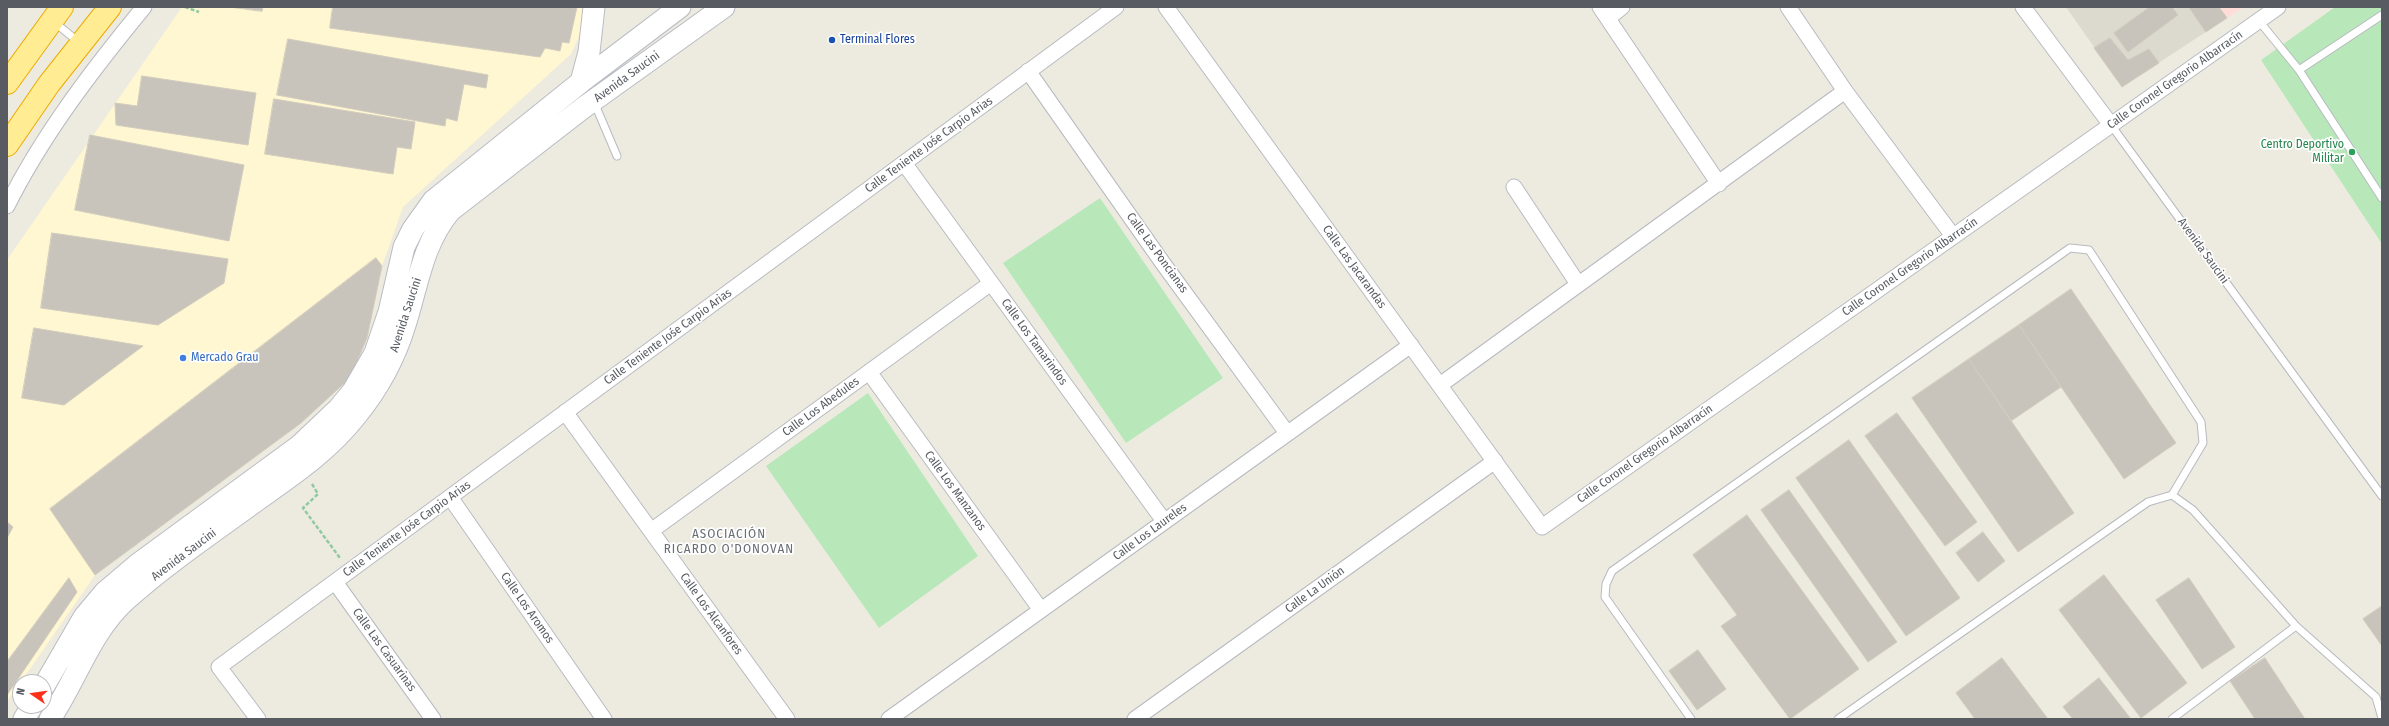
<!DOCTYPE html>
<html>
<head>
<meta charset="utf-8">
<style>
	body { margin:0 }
	#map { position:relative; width:2389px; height:726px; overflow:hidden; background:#edebdf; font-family:"Fira Sans Condensed",sans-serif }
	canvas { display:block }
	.frame { position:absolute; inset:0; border:8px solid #585c62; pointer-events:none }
	.north { position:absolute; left:12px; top:674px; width:40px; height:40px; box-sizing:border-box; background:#fff; border:1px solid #bcbec0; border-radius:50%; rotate:283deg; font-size:11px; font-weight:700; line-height:16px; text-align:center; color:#585c62 }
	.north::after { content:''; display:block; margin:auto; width:14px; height:18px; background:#fb3117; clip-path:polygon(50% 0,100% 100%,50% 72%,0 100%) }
</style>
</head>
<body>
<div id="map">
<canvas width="2389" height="726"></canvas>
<div class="frame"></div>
<div class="north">N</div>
</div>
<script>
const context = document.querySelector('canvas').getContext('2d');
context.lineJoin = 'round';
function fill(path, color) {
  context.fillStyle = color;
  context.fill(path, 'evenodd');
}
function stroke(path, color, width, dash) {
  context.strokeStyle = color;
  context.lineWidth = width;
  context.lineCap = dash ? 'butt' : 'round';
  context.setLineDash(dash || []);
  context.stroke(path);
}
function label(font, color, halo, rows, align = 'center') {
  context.font = font + ' "Fira Sans Condensed",sans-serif';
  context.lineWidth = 3.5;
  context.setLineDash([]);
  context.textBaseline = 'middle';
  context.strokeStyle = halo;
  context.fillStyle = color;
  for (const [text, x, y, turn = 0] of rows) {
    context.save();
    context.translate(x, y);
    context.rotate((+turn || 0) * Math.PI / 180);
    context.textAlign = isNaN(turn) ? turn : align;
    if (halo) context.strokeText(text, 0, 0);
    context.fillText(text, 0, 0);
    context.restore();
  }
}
const commercial = new Path2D(`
	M182,7h401l-1,23 -11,24 -168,153 -21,59 -15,72 -17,40 -49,45 -206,152 -88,127v-442z`);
const education = new Path2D(`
	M2066,7h153l8,11 -105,69z`);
const medical = new Path2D(`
	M2219,7h25l-17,11z`);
const green = new Path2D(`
	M2335,7h47v237l-121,-184z
	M1100,198l123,180 -97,65 -123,-180z
	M868,393l110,163 -99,72 -113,-162z`);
const building = new Path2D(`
	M230,7h33l-1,4z
	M333,7h244l-8,36 -7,-1 -2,9 -15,-3 -5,9 -210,-29z
	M2150,7h22l6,8 -50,37 -14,-19z
	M2189,7h30l8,11 -21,14z
	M2110,38l18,22 21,-11 10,14 -37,24 -28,-39z
	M288,39l200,36 -2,13 -22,-4 -7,37 -11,-3 -1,8 -168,-31z
	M142,76l114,17 -8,52 -132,-20 -1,-22 22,3z
	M274,99l141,23 -4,27 -14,-2 -4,27 -128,-20z
	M90,135l154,30 -15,76 -154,-31z
	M52,233l176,26 -4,24 -66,42 -117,-17z
	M376,258l6,8 -15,72 -17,40 -49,45 -206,152 -45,-66z
	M2071,289l105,154 -52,36 -105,-154z
	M2019,325l42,62 -50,34 -42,-62z
	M34,328l109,18 -79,59 -42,-7z
	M1969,359l105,154 -56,39 -106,-154z
	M1897,413l80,109 -32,24 -80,-110z
	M1849,440l111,158 -54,38 -110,-158z
	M1789,490l108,152 -29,20 -107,-152z
	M1747,515l112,154 -69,50 -69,-93 16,-11 -44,-60z
	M7,522l6,5 -6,11z
	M1983,532l22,29 -27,21 -22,-29z
	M2104,575l83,108 -46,35 -82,-108z
	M69,578l8,14 -70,103v-33z
	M2189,578l46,69 -33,22 -46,-69z
	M2382,606v40l-19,-27z
	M1698,650l28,39 -29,21 -28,-39z
	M2002,658l46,61h-73l-19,-26z
	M2265,658l40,61h-50l-25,-38z
	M2099,678l32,41h-58l-10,-12z`);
const path = new Path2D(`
	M185,7l14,5
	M312,484l6,10 -15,14 37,50`);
const service = new Path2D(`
	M2382,15l-83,55 83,128
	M2259,21l40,49
	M54,22l26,21
	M594,102l23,54
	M2111,125l271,371
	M1691,719l-86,-122 1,-13 6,-13 458,-323 19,2 112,172 2,21 -31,52
	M1838,719l310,-217 24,-7 21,15 103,116 80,71 6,21
	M2172,719l124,-93`);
const minor = new Path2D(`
	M1166,7l376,520 736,-520
	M1600,7l119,177
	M1788,7l57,84 108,145
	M2023,7l88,118
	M1608,18l14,-11
	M1028,71l134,191 125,171
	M904,163l260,358
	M1514,187l64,97
	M7,206c36,-72 86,-137 137,-199
	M869,372l172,238
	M1440,385l405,-294
	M565,412l222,307
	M450,497l154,222
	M651,531l340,-248
	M335,582l98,137
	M258,719l-39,-52 897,-660
	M889,719l522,-374
	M1135,719l360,-258`);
const secondary = new Path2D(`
	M581,82l8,-30 5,-45
	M44,686l40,-69 21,-25 33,-28 161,-118 40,-38 14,-17 22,-38 14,-41 15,-65 9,-18 20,-28 148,-119 99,-75
	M24,719l8,-13
	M50,719c27,-40 40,-87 77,-120 40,-36 92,-71 136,-103 34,-24 67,-47 93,-80 22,-27 39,-58 49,-91 13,-40 17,-80 45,-114l133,-103 141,-101`);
const trunk = new Path2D(`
	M7,83l55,-76
	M7,145l42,-61 61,-77`);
const markers = [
	[832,40,4,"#1a4fb4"],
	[2352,152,4,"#2e9e5b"],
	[183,358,4,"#3f7fe0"]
];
const transitNames = [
	["Terminal Flores",840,40]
];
const streetNames = [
	["Avenida Saucini",627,77,-36],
	["Calle Coronel Gregorio Albarracín",2175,80,-35],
	["Calle Teniente Jośe Carpio Arias",929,145,-36],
	["Avenida Saucini",2203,251,54],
	["Calle Las Poncianas",1157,253,54],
	["Calle Las Jacarandas",1354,267,54],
	["Calle Coronel Gregorio Albarracín",1910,267,-35],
	["Avenida Saucini",406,315,-72],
	["Calle Teniente Jośe Carpio Arias",668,337,-36],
	["Calle Los Tamarindos",1034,342,54],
	["Calle Los Abedules",821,407,-36],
	["Calle Coronel Gregorio Albarracín",1645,454,-35],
	["Calle Los Manzanos",955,491,54],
	["Calle Teniente Jośe Carpio Arias",407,529,-36],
	["Calle Los Laureles",1150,532,-36],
	["Avenida Saucini",184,555,-37],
	["Calle La Unión",1315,590,-36],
	["Calle Los Aromos",527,608,55],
	["Calle Los Alcanfores",711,614,54],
	["Calle Las Casuarinas",384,650,54]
];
const leisureNames = [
	["Centro Deportivo",2344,145],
	["Militar",2344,159]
];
const shopNames = [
	["Mercado Grau",191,358]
];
const neighbourhoodNames = [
	["ASOCIACIÓN",729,534],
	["RICARDO O'DONOVAN",729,549]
];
fill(commercial, '#fff6d2');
fill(education, '#dcdace');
fill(medical, '#fedcd7');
fill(green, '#b8e8ba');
fill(building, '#c8c4bc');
stroke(building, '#d2ccbd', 1);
stroke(service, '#b7bac0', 9);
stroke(minor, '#b7bac0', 17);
stroke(secondary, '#b8bcc3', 23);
stroke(trunk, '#ecab00', 24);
stroke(path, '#91c9a2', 2.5, [4, 2]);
stroke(service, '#fff', 7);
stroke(minor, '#fff', 15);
stroke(secondary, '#fff', 21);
stroke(trunk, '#ffec93', 22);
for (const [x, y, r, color] of markers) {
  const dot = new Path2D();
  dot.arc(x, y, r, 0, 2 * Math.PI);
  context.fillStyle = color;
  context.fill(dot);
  stroke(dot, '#fff', 1.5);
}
label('12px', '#164399', '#fff', transitNames, 'left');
label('12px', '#585c62', '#fff', streetNames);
label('12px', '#27864d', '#fff', leisureNames, 'right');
label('12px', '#366cbe', '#fff', shopNames, 'left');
context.letterSpacing = '1px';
label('13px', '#696e74', '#fff', neighbourhoodNames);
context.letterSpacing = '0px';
</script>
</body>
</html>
